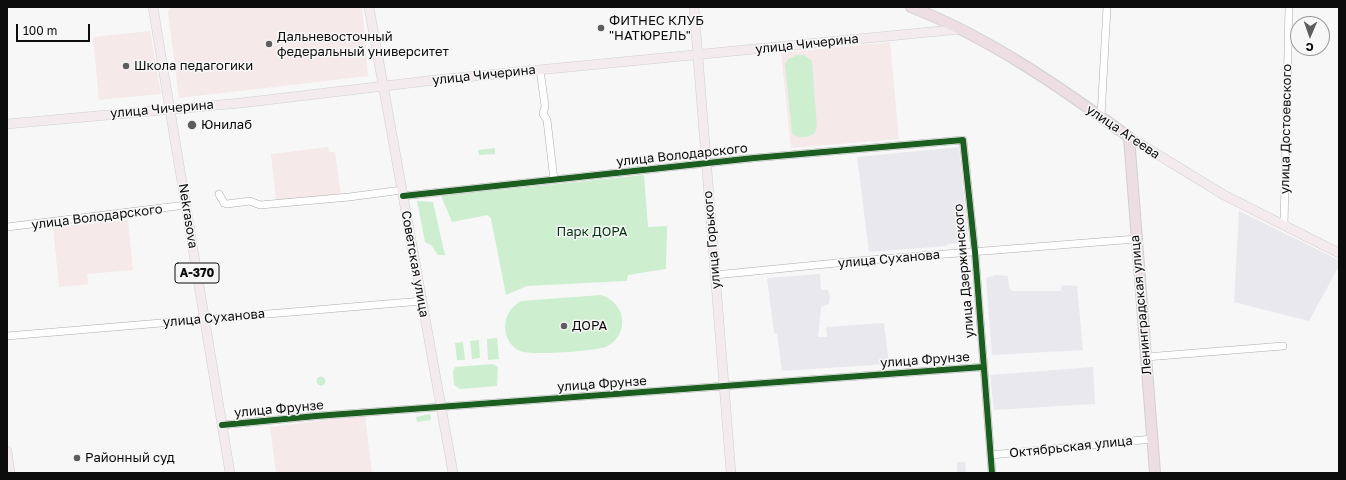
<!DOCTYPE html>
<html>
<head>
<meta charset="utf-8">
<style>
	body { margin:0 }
	#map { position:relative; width:1346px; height:480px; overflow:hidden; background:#f7f7f8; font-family:"Golos Text",sans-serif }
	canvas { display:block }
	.frame { position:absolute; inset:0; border:8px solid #0c0c0c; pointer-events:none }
	.north { position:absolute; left:1290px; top:16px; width:40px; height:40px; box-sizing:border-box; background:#f7f7f8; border:1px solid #99999a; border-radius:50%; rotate:182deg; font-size:11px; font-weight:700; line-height:16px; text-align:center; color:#0c0c0c }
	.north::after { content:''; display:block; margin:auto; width:14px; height:18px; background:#5e5e5f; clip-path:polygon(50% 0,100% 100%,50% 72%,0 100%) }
	.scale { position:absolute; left:16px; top:24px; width:74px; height:18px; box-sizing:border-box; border:2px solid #0c0c0c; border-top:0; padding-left:5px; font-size:12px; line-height:14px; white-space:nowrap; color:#0c0c0c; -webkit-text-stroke:3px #f7f7f8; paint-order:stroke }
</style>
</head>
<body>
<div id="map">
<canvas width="1346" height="480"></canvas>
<div class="frame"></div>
<div class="north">С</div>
<div class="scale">100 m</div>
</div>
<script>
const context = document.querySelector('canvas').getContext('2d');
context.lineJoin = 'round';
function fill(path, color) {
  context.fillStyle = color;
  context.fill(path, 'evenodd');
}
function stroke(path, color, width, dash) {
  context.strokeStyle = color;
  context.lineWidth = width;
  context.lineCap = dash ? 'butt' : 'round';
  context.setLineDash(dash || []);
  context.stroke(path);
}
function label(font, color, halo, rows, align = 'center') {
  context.font = font + ' "Golos Text",sans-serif';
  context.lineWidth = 3;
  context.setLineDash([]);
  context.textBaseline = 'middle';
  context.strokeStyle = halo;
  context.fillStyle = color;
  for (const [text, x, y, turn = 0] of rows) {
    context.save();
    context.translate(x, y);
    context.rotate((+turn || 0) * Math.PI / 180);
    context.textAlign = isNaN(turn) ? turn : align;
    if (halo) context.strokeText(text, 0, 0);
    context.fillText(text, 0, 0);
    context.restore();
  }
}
const built = new Path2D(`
	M959,147l9,89h-4v7l-16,1 -1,2 -78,6 -12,-95z
	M1239,211l100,49v6l-30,55 -75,-19z
	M820,274l1,16h7l2,6 -1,8 -8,3 -3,30h9l-1,-10 58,-4 5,41 -107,7 -5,-38h-3l-7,-55z
	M996,275l12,1 1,12 4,3h48l1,-6 15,1 6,64 -91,5 -6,-77z
	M1093,367l2,37 -101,6 -4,-35z
	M957,462h8l1,11h-9z`);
const education = new Path2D(`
	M170,7h192l6,69 -189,22 -11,-86z
	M150,31l11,63 -62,6 -6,-63z
	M890,42l9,97 -108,9 -10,-95z
	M328,147l1,5h6l6,43 -65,6 -5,-47z
	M128,220l5,50 -46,4 1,10 -29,3 -6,-60z
	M365,415l7,58h-96l-6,-46z`);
const green = new Path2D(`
	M797,55h7l8,6 5,66 -3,7c-8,4 -15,5 -22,-1l-7,-69 3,-5z
	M495,148v6l-16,1 -1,-5z
	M644,175l4,52 19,-1 -1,43 -38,6 -1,6 -100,5 -21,9 -15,-76 -3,-4 -36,7 -11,-26z
	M417,201l16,1 12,53h-7l-7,-10 -6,-3z
	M601,295c26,8 29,40 5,52 -13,4 -75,9 -86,4 -10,-4 -15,-15 -15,-25 1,-12 6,-19 16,-25z
	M497,338l2,21 -11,1 -1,-21z
	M479,340l1,18 -8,1 -2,-18z
	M463,342l2,18h-8l-2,-17z
	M493,364l5,3 -1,19 -37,3 -6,-4 -1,-14 2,-4z
	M316.5 381a4.5 4.5 0 1 1 9 0a4.5 4.5 0 1 1-9 0Z
	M430,414l1,6 -14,2 -1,-5z`);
const minor = new Path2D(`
	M540,70l5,36 -2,8 4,6 7,60
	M1101,117l6,-110
	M219,194l5,9 3,1 23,-3 10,4 89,-8 53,-7
	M403,196l351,-38 209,-18 12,112 17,221
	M1284,226l5,-219
	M7,227l179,-22
	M715,275l142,-14 279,-22
	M7,336l415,-35
	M1146,357l137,-11
	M222,425l94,-9 667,-49
	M991,455l161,-16`);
const major = new Path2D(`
	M153,7l77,466
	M369,7l84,466
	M694,7l37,466
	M7,124l234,-21 194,-23 526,-51
	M1129,137l95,58 115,58
	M7,451l3,22`);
const highway = new Path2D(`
	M911,7c79,31 149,80 218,130l26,336`);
const cycleway = new Path2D(`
	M403,196l351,-38 209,-18 12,112 17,221
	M222,425l94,-9 667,-49`);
const markers = [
	[601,28,4,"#5e5e5f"],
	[269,44,4,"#5e5e5f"],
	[126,66,4,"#5e5e5f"],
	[192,125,5,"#5e5e5f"],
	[564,326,4,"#5e5e5f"],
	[77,458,4,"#5e5e5f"]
];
const shields = [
	[197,273,44]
];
const shieldNames = [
	["А-370",197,273]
];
const poiNames = [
	["ФИТНЕС КЛУБ",609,21],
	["\"НАТЮРЕЛЬ\"",609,36],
	["Дальневосточный",277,37],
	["федеральный университет",277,52],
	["Школа педагогики",134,66],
	["Юнилаб",201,125],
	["ДОРА",572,326],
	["Районный суд",85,458]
];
const streetNames = [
	["улица Чичерина",807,44,-6],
	["улица Чичерина",484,75,-6],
	["улица Чичерина",162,109,-5],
	["улица Достоевского",1286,129,-89],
	["улица Агеева",1123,132,34],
	["улица Володарского",682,155,-6],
	["Nekrasova",188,216,81],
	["улица Володарского",97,217,-7],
	["улица Горького",712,240,-95],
	["улица Суханова",889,259,-5],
	["Советская улица",415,264,80],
	["улица Дзержинского",964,271,-95],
	["Ленинградская улица",1141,305,-95],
	["улица Суханова",214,318,-5],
	["улица Фрунзе",925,360,-4],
	["улица Фрунзе",602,384,-4],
	["улица Фрунзе",279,409,-5],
	["Октябрьская улица",1071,447,-6]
];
const parkNames = [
	["Парк ДОРА",592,232]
];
fill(built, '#e9e8ed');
fill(education, '#f5e9e9');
fill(green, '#cdefd0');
stroke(minor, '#acacad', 8);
stroke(major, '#d0d0d1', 10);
stroke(highway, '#d0d0d1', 12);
stroke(minor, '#fefefe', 7);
stroke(major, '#f3ebee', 9);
stroke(highway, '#ecdee3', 10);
stroke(cycleway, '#1b5e20', 6);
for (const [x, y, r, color] of markers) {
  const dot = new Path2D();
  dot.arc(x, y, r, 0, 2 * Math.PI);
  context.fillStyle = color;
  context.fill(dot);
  stroke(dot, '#f7f7f8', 1.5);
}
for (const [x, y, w] of shields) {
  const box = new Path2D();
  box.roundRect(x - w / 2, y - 10, w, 20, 3);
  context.fillStyle = '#f7f7f8';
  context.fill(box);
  stroke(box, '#0c0c0c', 1);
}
label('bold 12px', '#0c0c0c', null, shieldNames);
label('13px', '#0c0c0c', '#f7f7f8', poiNames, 'left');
label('13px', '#0c0c0c', '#f7f7f8', streetNames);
label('13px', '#03350f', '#f7f7f8', parkNames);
</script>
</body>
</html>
